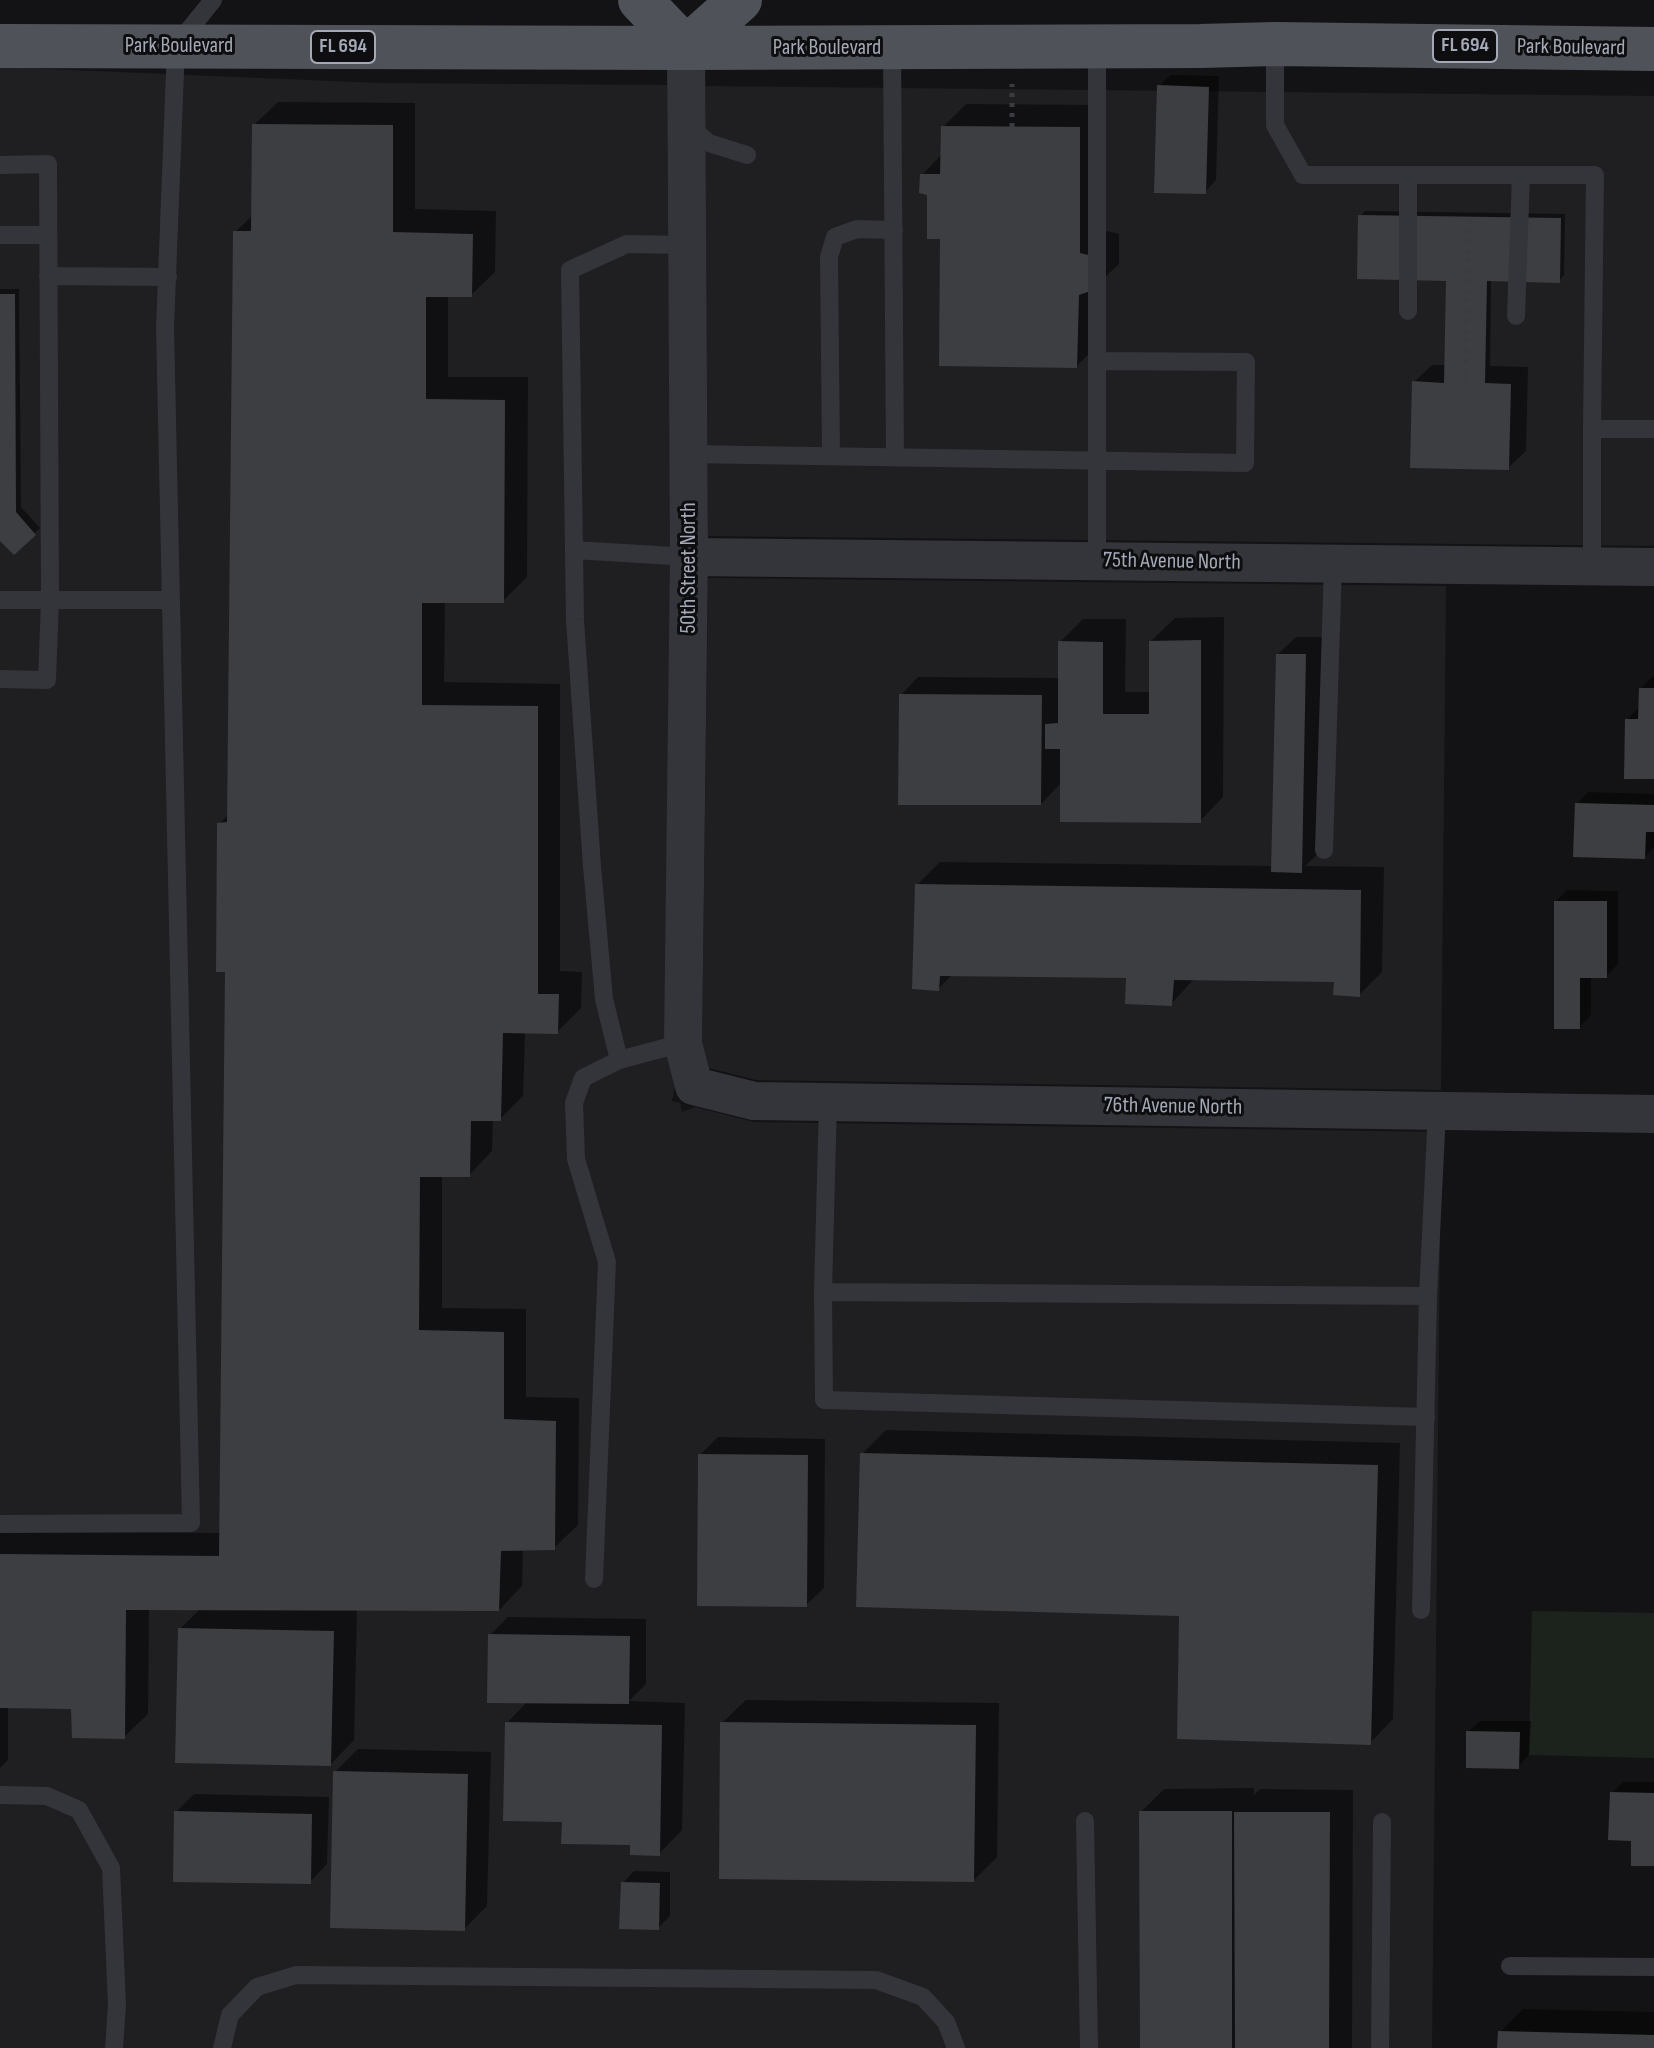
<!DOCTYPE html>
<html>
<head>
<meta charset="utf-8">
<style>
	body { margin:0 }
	canvas { display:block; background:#131315 }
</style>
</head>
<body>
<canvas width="1654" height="2048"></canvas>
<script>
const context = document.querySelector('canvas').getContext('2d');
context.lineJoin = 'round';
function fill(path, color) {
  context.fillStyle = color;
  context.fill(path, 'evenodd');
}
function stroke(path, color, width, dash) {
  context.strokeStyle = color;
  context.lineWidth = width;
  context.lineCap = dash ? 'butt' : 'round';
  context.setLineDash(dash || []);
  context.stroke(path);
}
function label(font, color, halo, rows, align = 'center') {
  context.font = font + ' "Sofia Sans Condensed",sans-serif';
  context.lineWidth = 6;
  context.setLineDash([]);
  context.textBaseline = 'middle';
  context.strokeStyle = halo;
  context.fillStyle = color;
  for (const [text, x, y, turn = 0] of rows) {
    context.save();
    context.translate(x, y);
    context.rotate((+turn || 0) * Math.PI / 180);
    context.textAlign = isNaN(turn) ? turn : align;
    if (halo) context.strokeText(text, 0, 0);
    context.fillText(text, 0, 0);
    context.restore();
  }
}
const built = new Path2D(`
	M0,67l378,16 289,2 8,1001 -3,15 8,2 2,9 13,-5 59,15 687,10 -9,916h-1432z
	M705,86l949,10v450l-946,-10z
	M708,578l738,8 -5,504 -685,-10 -47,-12 -7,-28z`);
const green = new Path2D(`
	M1532,1611l122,2v145l-125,-3z`);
const shadow = new Path2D(`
	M1171,75l48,1 -3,104 -11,12 -46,-106z
	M278,102l137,1v106l81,2 -1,61 -24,23h-23v82h80l-1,200 -24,24h-58l-1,81 116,2v287l22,1 -1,36 -24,24h-32l-2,64 -23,23h-7l-1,32 -23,24h-27v133l84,1v88l53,1 -1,127 -24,23 -31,1 -1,37 -23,24 -142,-1 -3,131 -23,24 -151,-135 20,-20 -51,-1 -1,106 -24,23 -51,-30 -65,-1v54l-8,8v-236l222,1 5,-563 -8,-146 10,-10 6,-582 18,-17 1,-90z
	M966,104l136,1 1,125 16,4v30l-18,17 -1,61 -23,24 -135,-129 -20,-62 20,-21 1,-27z
	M1365,211l200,3 -1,61 -5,6 -68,-1 -1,86 38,1 -2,84 -18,17 -94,-86 18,-17h15l1,-86 -88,-63z
	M0,289h19l2,218 19,21 -26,24 -14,-14z
	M1224,617l-1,180 -23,24 -138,-39 -21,22 -140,-109 17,-18 142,1v-36l23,-23h43l-1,73h26v-51l24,-23z
	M1296,637h27l-4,216 -14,13 79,1 -2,105 -23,23 -23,-15 -141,-2 -24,26 -43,-28 -175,-2 -15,15 -21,-104 23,-23 333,4 5,-212z
	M1652,677h2v100l-27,-57 11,-12 3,-20z
	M1588,792l66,2v53l-9,10 -68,-53z
	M1567,890l51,1v73l-12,12h-15v39l-12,12 -23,-126z
	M886,1430l514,13 -7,276 -23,24 -189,-129 -319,-160z
	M718,1437l107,2 -1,149 -18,17 -106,-150z
	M508,1617l138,2v65l-17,17 56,2 -3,127 -23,24 -95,-34 -57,-97 21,-22 -38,-66z
	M746,1700l253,3 -2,154 -23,23 -252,-157z
	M1480,1721h51l-2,34 -11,12 -50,-35z
	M358,1749l133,3 -4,154 -23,23 -129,-157z
	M1623,1782h31v82l-20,-24 -22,-47z
	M1254,1788v7l6,-6 93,1 -1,258h-210l-1,-236 23,-23z
	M194,1794l135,3 -2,67 -17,18 -134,-70z
	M634,1871l36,1v44l-12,12 -35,-45z
	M1523,2009l131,3v36h-155l1,-16z`);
const building = new Path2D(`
	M1157,85l52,2 -3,107 -52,-1z
	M252,124l141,1v107l80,2 -1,63h-46v102l79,1 -1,203h-82v102l116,1v288h21l-1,40 -55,-1 -2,88h-30l-1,56h-50l-1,153 85,2v87l52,2 -1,129 -54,1 -2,60 -373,-1 -1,129 -53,-1 -1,-29 -71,-1v-154l219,2 6,-584h-9l1,-149 10,-1 6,-591h18z
	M941,126l139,1v126l17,4 -1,32 -17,6 -2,73 -138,-2 1,-127h-13v-44l-8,-2 1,-19h20z
	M1358,215l203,3 -1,65 -73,-2 -2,102 26,1 -2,86 -99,-2 2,-87 32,2 2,-102 -89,-2z
	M0,294h15l1,218 20,23 -22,20 -14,-14z
	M1201,640v183l-141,-1v-73h-15v-25l13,-1v-82l45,1v72h46v-73z
	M1276,654h30l-4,219 -31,-1z
	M1639,688h15v91h-30l1,-60h13z
	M899,694l143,1 -1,110h-143z
	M1575,803l79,2v27h-8l-1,27 -72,-2z
	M915,884l446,6 -1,107 -27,-2 1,-13 -160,-2 -2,26 -47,-2 1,-26 -186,-2 -1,15 -27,-2z
	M1554,901h53v77h-27v51h-26z
	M860,1453l518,12 -7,280 -194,-6 2,-123 -323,-9z
	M698,1454l110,1 -1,152 -110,-1z
	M178,1628l156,3 -3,135 -156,-3z
	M488,1634l142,2 -1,68 -142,-1z
	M505,1722l157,3 -2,131 -30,-1v-10l-69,-1 1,-22 -59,-1z
	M720,1722l256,3 -2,157 -255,-3z
	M1466,1731l54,1 -1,37 -53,-1z
	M333,1771l135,3 -3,157 -135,-3z
	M1610,1792l44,1v73h-23v-25l-23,-1z
	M174,1811l138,3 -1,70 -138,-2z
	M1139,1811h93v237h-92z
	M1234,1812h96l-1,236h-94z
	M621,1882l39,1 -1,47 -40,-1z
	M1498,2031l156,4v13h-157z`);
const path = new Path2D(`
	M1012,127v-43
	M1465,383l4,-164`);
const service = new Path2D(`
	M1275,44v81l28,50h292l-3,254
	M892,48l3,409
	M689,126l20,17 38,12
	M0,165l48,-1 2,436 -3,80 -47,-1
	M0,235h48
	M48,276l120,1
	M1408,311v-136
	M1516,316l5,-141
	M689,454l556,9 1,-101 -149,-1
	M831,456l-2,-199 6,-20 22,-8 37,1
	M574,550l115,7
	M1097,561v-514
	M1592,566v-137h62
	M0,600h171
	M1324,850l9,-286
	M619,1060l-15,-61 -12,-133 -17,-246 -5,-350 57,-26 60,1
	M828,1102l-5,190 605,4 9,-185
	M823,1292l1,108 602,17
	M0,1524l191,-1 -26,-1195 11,-282 37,-46
	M594,1579l13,-317 -31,-103 -2,-56 9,-25 36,-18 64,-17
	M1421,1610l7,-314
	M0,1795l47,1 32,14 32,58 6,137 -3,43
	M1085,1821l4,227
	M1510,1966l144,1
	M222,2048l8,-33 27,-28 39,-12 580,5 47,17 23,25 10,26
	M1380,2048l2,-226`);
const minor = new Path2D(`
	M686,48l3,509 -6,486 11,43 60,15 900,13
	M689,557l965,10`);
const primary = new Path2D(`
	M640,0l46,48
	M0,46l686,2 514,-2 75,-2 379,5
	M686,48l54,-48`);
const shields = [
	[1465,46,64],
	[343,47,64]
];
const shieldNames = [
	["FL 694",1465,46],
	["FL 694",343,47]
];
const streetNames = [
	["Park Boulevard",179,46],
	["Park Boulevard",827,48],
	["Park Boulevard",1571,48,1],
	["75th Avenue North",1172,562,1],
	["50th Street North",689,568,-90],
	["76th Avenue North",1173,1107,1]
];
fill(built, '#1f1f22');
fill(green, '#1b231c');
fill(shadow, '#0007');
fill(building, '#3c3e42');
stroke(path, '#3a3c41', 5, [4, 6]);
stroke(service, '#34353a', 18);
stroke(minor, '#34353a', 38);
stroke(primary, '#4f5259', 44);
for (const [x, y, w] of shields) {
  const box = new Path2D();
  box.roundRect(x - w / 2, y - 16, w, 32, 6);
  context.fillStyle = '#0e0e10';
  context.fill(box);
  stroke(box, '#a3a9b6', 2);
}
label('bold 20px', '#a3a9b6', null, shieldNames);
label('22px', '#a3a9b6', '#0e0e10', streetNames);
</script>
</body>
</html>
